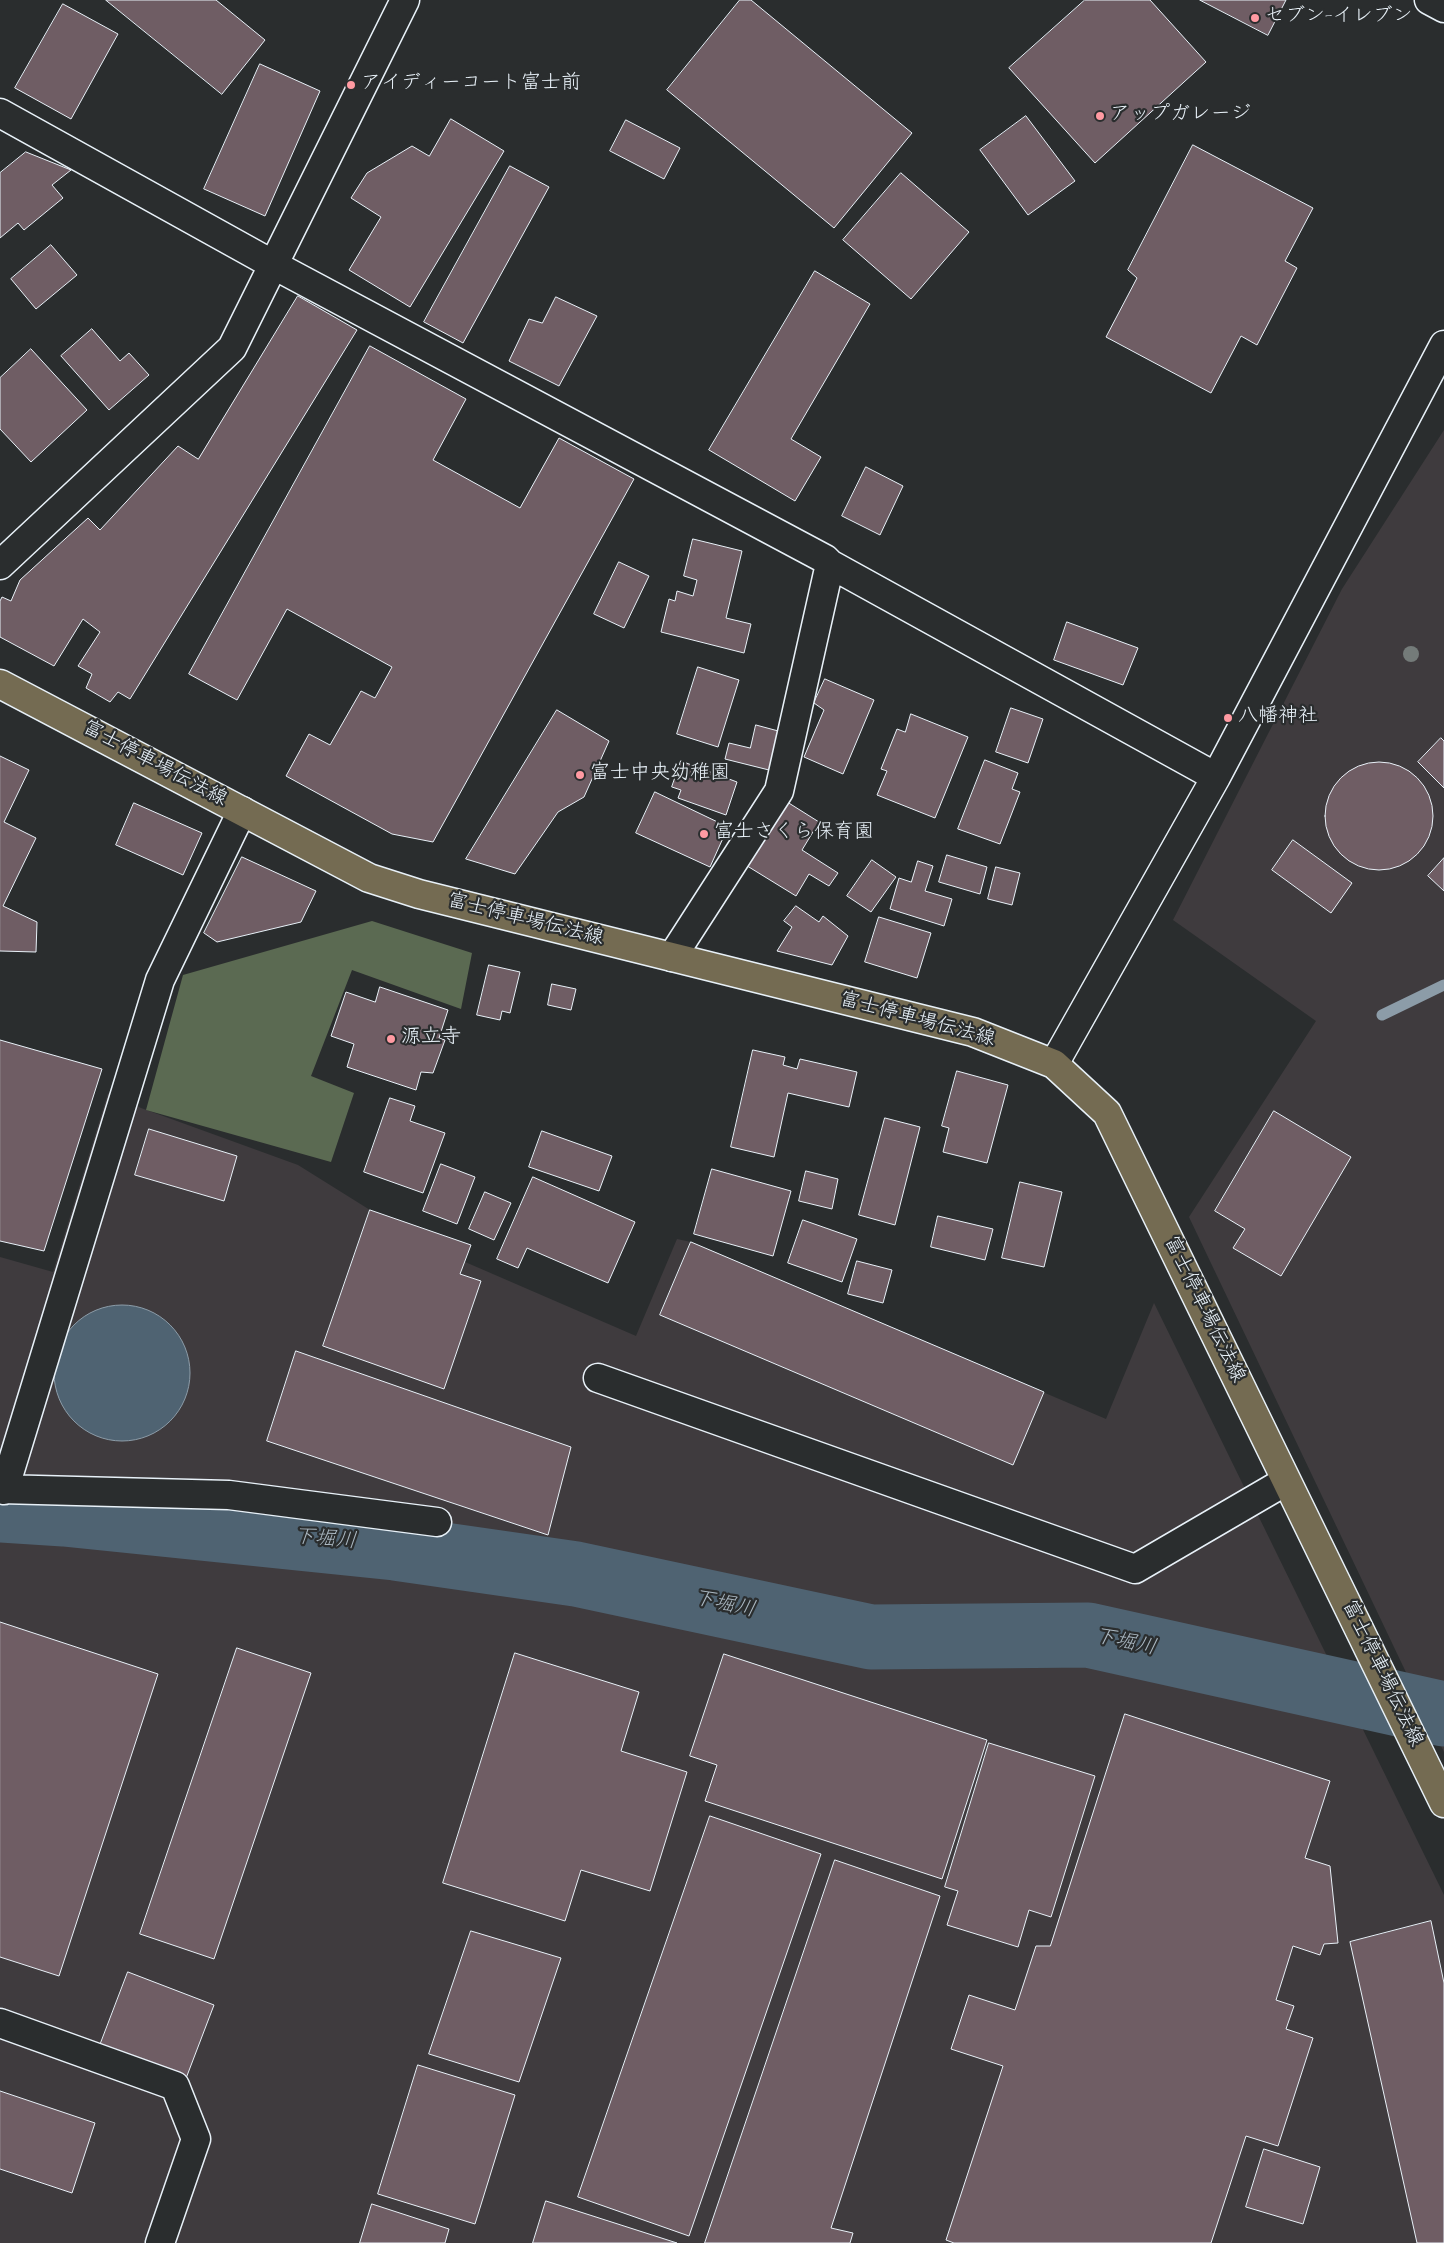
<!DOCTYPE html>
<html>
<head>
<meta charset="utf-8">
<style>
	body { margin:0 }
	canvas { display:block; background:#2a2d2e }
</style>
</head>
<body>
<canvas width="1444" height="2243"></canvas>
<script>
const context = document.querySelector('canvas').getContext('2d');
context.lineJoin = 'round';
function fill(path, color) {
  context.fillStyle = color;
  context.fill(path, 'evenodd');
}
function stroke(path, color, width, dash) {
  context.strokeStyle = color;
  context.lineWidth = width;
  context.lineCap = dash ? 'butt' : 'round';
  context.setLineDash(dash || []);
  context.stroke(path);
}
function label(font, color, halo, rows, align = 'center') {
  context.font = font + ' "Indie Flower","Klee One",sans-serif';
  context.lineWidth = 4.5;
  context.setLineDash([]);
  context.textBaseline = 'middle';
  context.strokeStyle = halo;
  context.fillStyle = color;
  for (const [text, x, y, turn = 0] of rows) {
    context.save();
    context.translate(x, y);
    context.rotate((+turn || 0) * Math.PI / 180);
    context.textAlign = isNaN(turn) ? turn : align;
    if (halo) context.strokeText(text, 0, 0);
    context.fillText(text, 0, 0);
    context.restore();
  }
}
const built = new Path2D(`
	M1444,430v1322l-255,-535 127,-196 -143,-101 169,-331z
	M108,1093l33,15 157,57 72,45 42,29 224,97 41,-97 14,3 415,177 48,-116 290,592v348h-1444v-986l53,15z`);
const green = new Path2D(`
	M372,921l100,32 -11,56 -109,-39 -41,106 43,17 -23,69 -185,-52 37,-135z`);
const water = new Path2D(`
	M54 1373a68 68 0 1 1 136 0a68 68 0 1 1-136 0Z`);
const stream = new Path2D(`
	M1382,1015l62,-30`);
const river = new Path2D(`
	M0,1510l64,4 331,34 181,26 295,63 217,-2 356,79`);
const building = new Path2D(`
	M106,0h110l49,40 -43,54z
	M740,0h11l161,133 -78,95 -167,-138z
	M1085,0h65l56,62 -111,101 -86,-95z
	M1200,0h86l-18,35z
	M63,4l55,30 -47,85 -56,-31z
	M260,64l60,27 -55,125 -61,-27z
	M1026,116l49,65 -47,34 -48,-65z
	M451,119l53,32 -94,156 -61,-37 32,-53 -30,-19 16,-25 45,-27 17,10z
	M626,120l54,28 -16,31 -54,-28z
	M1193,145l120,63 -28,53 12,7 -40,77 -16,-9 -30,57 -105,-56 31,-59 -9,-8z
	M26,152l45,18 -19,15 11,13 -39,32 -6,-7 -18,15v-65z
	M510,166l39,21 -86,156 -39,-21z
	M901,173l68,59 -58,67 -68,-59z
	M51,245l26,30 -41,34 -25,-30z
	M815,271l55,33 -79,135 30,18 -26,44 -86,-51z
	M298,296l59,34 -227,369 -12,-7 -8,10 -24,-14 6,-14 -14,-8 22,-34 -17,-13 -29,47 -54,-29v-36l2,-4 9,4 9,-21 68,-62 12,12 78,-84 20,13z
	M556,297l41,19 -38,70 -50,-25 20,-42 13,4z
	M92,329l28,32 9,-8 20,22 -40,35 -48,-54z
	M370,346l96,53 -33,61 87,48 39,-70 75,41 -201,363 -41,-8 -106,-58 23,-42 21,11 31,-54 14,7 17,-31 -105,-58 -50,91 -48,-26z
	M31,349l56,61 -56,52 -31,-33v-51z
	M866,467l37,19 -23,49 -38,-19z
	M693,539l49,12 -16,67 25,6 -7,29 -83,-21 8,-33 6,2 2,-10 16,5 4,-16 -13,-4z
	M619,562l30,14 -25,52 -30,-14z
	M1067,622l71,26 -15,37 -69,-25z
	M698,667l41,13 -21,67 -41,-13z
	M825,679l49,21 -31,74 -39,-17 20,-47 -10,-7z
	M1011,708l32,11 -15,44 -32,-11z
	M557,710l52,31 -25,56 -26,15 -43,62 -49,-15z
	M911,714l57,23 -33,81 -58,-23 10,-24 -6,-2 16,-40 8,3z
	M756,725l26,7 -9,39 -48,-12 4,-16 21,5z
	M1441,738l3,3v47l-26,-26z
	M0,756l29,14 -25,52 32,16 -33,68 34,16 -1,30 -36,-1z
	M985,760l33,13 -6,16 8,3 -20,52 -42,-15z
	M681,761l56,21 -11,33 -48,-17 3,-8 -9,-3z
	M1325 816a54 54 0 1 1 108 0a54 54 0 1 1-108 0Z
	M655,792l73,35 -18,40 -74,-34z
	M784,800l35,22 -17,28 36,23 -9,13 -20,-12 -13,22 -52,-32z
	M134,803l68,30 -19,42 -67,-30z
	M1293,840l59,43 -21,30 -59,-43z
	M947,855l40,12 -7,27 -41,-12z
	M242,857l74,34 -15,31 -84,20 -13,-9z
	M1444,858v33l-16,-15z
	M872,860l24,17 -25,35 -24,-16z
	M918,861l15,5 -8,25 27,8 -8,27 -54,-17 9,-31 12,4z
	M996,867l24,6 -8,32 -24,-6z
	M796,906l23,16 4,-6 25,20 -16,29 -55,-14 15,-24 -8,-6z
	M879,917l52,16 -14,45 -52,-16z
	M489,965l31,7 -10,41 -8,-2 -2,9 -23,-5z
	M552,984l24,5 -5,21 -23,-5z
	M380,987l68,23 -9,28 6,2 -12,33 -12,-1 -5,18 -69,-23 7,-23 -23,-8 15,-44 29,10z
	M0,1040l102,29 -58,182 -44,-10z
	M753,1050l32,7 -2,8 14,4 3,-10 57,13 -8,35 -61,-14 -14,64 -43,-10z
	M957,1071l51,14 -21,78 -44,-11 6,-24 -7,-2z
	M390,1098l25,8 -5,15 35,12 -22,60 -59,-21z
	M1274,1111l77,46 -70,119 -48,-28 12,-19 -30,-18z
	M885,1118l35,9 -25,98 -36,-10z
	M149,1129l88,27 -13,45 -89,-26z
	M542,1131l70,25 -13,35 -70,-24z
	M441,1164l34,13 -18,47 -34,-13z
	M712,1169l79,22 -18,65 -79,-22z
	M806,1171l32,8 -6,30 -33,-8z
	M533,1177l102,45 -27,61 -81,-35 -9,20 -21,-9z
	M1020,1182l42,10 -18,75 -42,-9z
	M485,1192l26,11 -17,37 -25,-11z
	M370,1210l101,35 -11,29 21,7 -37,108 -121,-43z
	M938,1216l55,13 -8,31 -54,-13z
	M803,1220l54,19 -15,43 -54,-19z
	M691,1242l353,150 -31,73 -353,-150z
	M857,1261l35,9 -9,33 -35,-9z
	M296,1351l275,96 -23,88 -281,-94z
	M0,1622l158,52 -99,302 -59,-19z
	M237,1648l74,25 -97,286 -74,-25z
	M515,1653l124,39 -18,59 66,21 -37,119 -69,-21 -16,51 -122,-38z
	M724,1654l263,86 -45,139 -237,-78 12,-36 -27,-9z
	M1125,1714l205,67 -25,77 25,8 8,77 -14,1 -4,11 -27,-9 -17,54 18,6 -8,23 27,9 -35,108 -32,-10 -35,107h-257l-8,-3 57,-174 -52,-17 18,-54 46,15 21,-64h14z
	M989,1743l106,33 -44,141 -22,-7 -11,37 -71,-22 11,-34 -13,-4z
	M710,1816l111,38 -132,382 -111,-39z
	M835,1860l105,36 -109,332 22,5 -3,10h-145z
	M1431,1921l13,62v260h-27l-67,-301z
	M471,1931l90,27 -42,124 -90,-28z
	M128,1972l86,33 -29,76 -86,-33z
	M418,2065l97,30 -40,129 -97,-30z
	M0,2091l95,32 -23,70 -72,-24z
	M1264,2149l56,18 -17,57 -57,-17z
	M546,2201l131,42h-144z
	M372,2204l77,25 -4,14h-85z`);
const minor = new Path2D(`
	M1429,0l15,8
	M0,113l272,151 553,295 5,5 386,213
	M0,565l232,-217 173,-348
	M672,957l107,-166 51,-227
	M1054,1064l162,-287 228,-432
	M598,1378l537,191 151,-88
	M0,1489l229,6 208,27
	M4,1490l156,-510 82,-169
	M0,2023l175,63 21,53 -36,104`);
const major = new Path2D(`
	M0,684l369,194 50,16 554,138 81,32 53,49 337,690`);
const trees = [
	[1411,654]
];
const markers = [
	[1255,18,5,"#ff9aa2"],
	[351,85,5,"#ff9aa2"],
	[1100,116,5,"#ff9aa2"],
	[1228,718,5,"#ff9aa2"],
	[580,775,5,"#ff9aa2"],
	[704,834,5,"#ff9aa2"],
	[391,1039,5,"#ff9aa2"]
];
const poiNames = [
	["セブン-イレブン",1265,18],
	["アイディーコート富士前",361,85],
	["アップガレージ",1110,116],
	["八幡神社",1238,718],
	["富士中央幼稚園",590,775],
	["富士さくら保育園",714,834],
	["源立寺",401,1039]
];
const streetNames = [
	["富士停車場伝法線",154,765,28],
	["富士停車場伝法線",525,921,14],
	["富士停車場伝法線",917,1021,15],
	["富士停車場伝法線",1203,1310,64],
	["富士停車場伝法線",1381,1674,64]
];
const waterNames = [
	["下堀川",325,1541,5],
	["下堀川",724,1606,12],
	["下堀川",1125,1644,12]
];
fill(built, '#3f3b3e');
fill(green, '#5b6a52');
fill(water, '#4f6372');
stroke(water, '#8c9ca8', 1);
stroke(stream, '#8c9ca8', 11);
stroke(river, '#4f6372', 65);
fill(building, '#6f5d64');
stroke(building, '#e8f1f8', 1);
stroke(minor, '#e8f1f8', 31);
stroke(major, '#e8f1f8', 31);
stroke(minor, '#2a2d2e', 28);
stroke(major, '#746b52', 28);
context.fillStyle = '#747b79';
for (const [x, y] of trees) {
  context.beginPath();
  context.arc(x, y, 8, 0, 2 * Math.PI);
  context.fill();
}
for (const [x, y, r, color] of markers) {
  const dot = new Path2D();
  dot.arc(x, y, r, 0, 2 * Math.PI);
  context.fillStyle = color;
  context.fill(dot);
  stroke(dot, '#2a2d2e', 2);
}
label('20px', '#e8f1f8', '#2a2d2e', poiNames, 'left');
label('20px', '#e8f1f8', '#2a2d2e', streetNames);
label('italic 21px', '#abb8c2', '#2a2d2e', waterNames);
</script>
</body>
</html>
